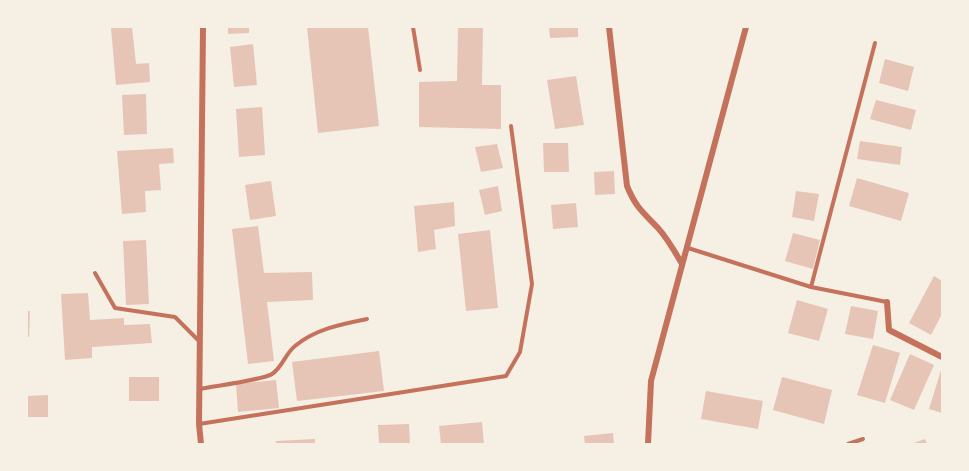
<!DOCTYPE html>
<html>
<head>
<meta charset="utf-8">
<style>
	body { margin:0 }
	#map { position:relative; width:969px; height:471px; overflow:hidden; background:#f6efe4; font-family:Arial,sans-serif }
	canvas { display:block }
	.frame { position:absolute; inset:0; border:28px solid #f6efe4; pointer-events:none }
</style>
</head>
<body>
<div id="map">
<canvas width="969" height="471"></canvas>
<div class="frame"></div>
</div>
<script>
const context = document.querySelector('canvas').getContext('2d');
context.lineJoin = 'round';
function fill(path, color) {
  context.fillStyle = color;
  context.fill(path, 'evenodd');
}
function stroke(path, color, width, dash) {
  context.strokeStyle = color;
  context.lineWidth = width;
  context.lineCap = dash ? 'butt' : 'round';
  context.setLineDash(dash || []);
  context.stroke(path);
}
const building = new Path2D(`
	M132,27l4,37 13,-1 1,19 -34,3 -5,-57z
	M228,27h21v6l-21,1z
	M307,27h61l11,99 -61,7z
	M458,27h25l-1,58h19v44l-82,-2v-45l38,-1z
	M549,27h29v10l-28,1z
	M253,44l4,41 -23,2 -4,-40z
	M885,59l29,8 -6,24 -29,-8z
	M576,76l8,49 -29,4 -8,-49z
	M146,94l1,40 -23,1 -2,-40z
	M876,100l40,10 -5,20 -41,-11z
	M262,107l3,48 -26,2 -3,-48z
	M860,141l42,6 -2,18 -43,-6z
	M543,143h25l1,29h-25z
	M497,144l6,24 -22,4 -6,-25z
	M173,148l1,15 -15,1 2,26 -16,1 1,21 -24,2 -5,-63z
	M614,171l1,23 -20,1 -1,-23z
	M857,178l52,15 -8,28 -52,-15z
	M271,181l5,35 -26,4 -5,-35z
	M498,186l4,25 -17,4 -6,-25z
	M796,191l23,3 -5,27 -22,-4z
	M454,202l1,24 -21,4 2,19 -18,3 -4,-46z
	M576,203l2,24 -25,2 -2,-24z
	M258,226l6,47 48,-1 1,28 -46,2 7,59 -26,3 -16,-135z
	M490,230l8,78 -32,3 -8,-77z
	M793,233l27,7 -7,29 -28,-8z
	M146,240l3,64 -23,1 -3,-64z
	M934,276l8,5v33l-11,21 -22,-12z
	M88,293l2,27 34,-2v7l26,-1 2,19 -60,4v11l-27,2 -4,-66z
	M797,300l31,9 -9,32 -31,-8z
	M851,306l27,5 -5,28 -28,-5z
	M27,311h3l-1,26h-2z
	M873,345l27,8 -15,50 -28,-8z
	M379,351l5,40 -87,10 -5,-39z
	M910,354l24,11 -20,45 -24,-10z
	M941,370h1v43l-13,-4z
	M129,377h30v24h-30z
	M782,377l50,13 -8,34 -51,-14z
	M276,380l3,28 -41,4 -2,-28z
	M706,391l57,10 -5,28 -57,-10z
	M48,395v22h-21v-21z
	M482,422l2,22h-43l-2,-18z
	M409,424l1,20h-31l-1,-19z
	M613,433l1,11h-29l-1,-8z
	M315,439v5h-39v-3z
	M925,439l2,5h-16z`);
const service = new Path2D(`
	M413,27l7,43
	M688,248l123,39 64,-244
	M95,273l20,35 60,9 25,25
	M811,287l76,15
	M200,389c14,-3 63,-9 72,-15 10,-6 13,-20 23,-28 20,-17 47,-22 72,-27
	M199,424l307,-48 14,-24 12,-68 -21,-158
	M848,444l15,-5`);
const minor = new Path2D(`
	M609,27l18,159c9,22 16,26 31,42 10,11 17,24 24,36
	M887,302l2,28 53,27
	M201,444l-2,-20 4,-397
	M648,444l3,-63 95,-354`);
fill(building, '#e6c5b7');
stroke(service, '#c5725c', 4);
stroke(minor, '#c5725c', 6);
</script>
</body>
</html>
